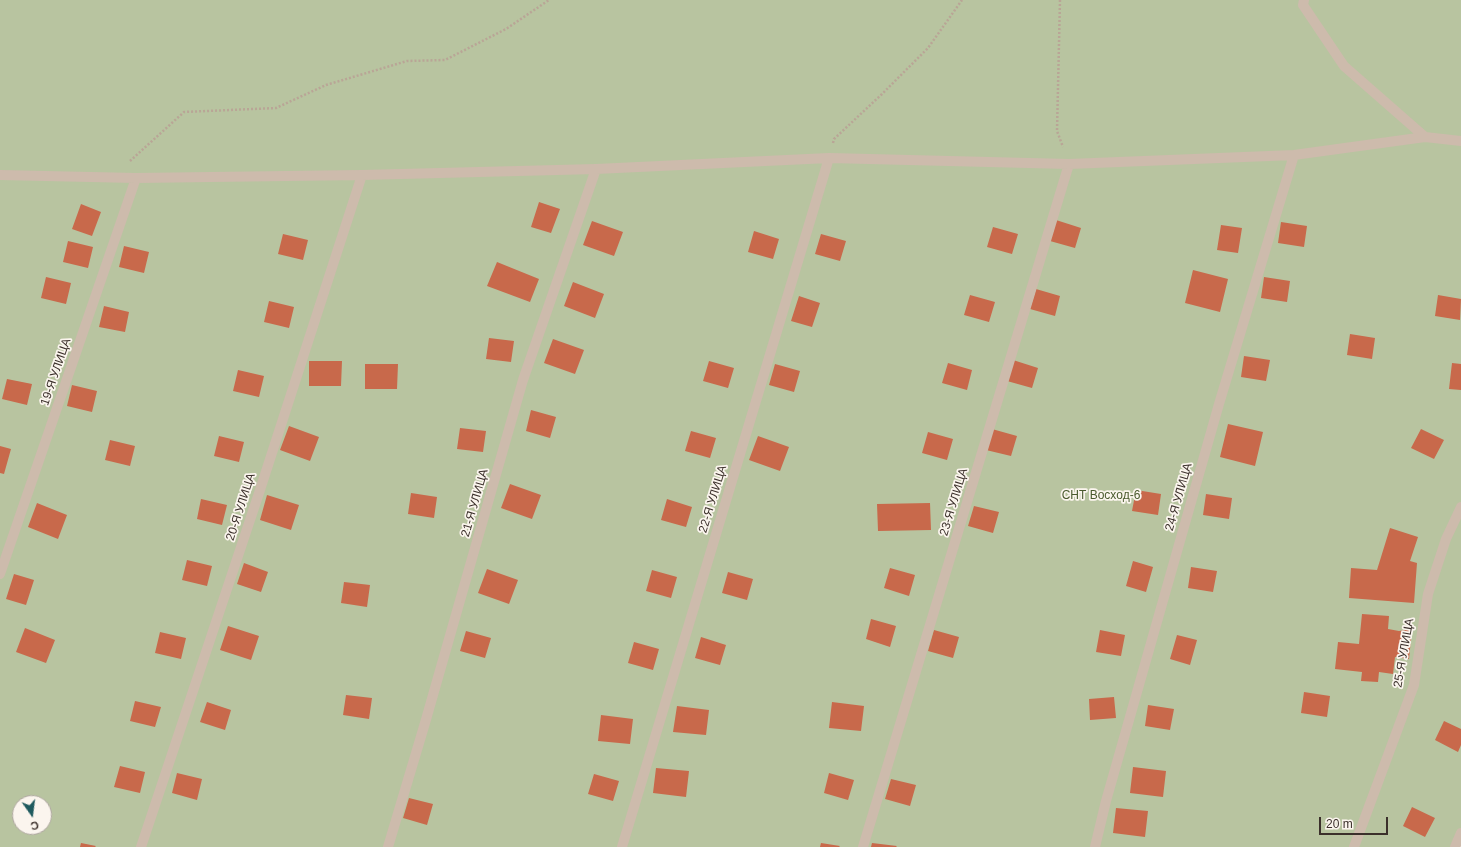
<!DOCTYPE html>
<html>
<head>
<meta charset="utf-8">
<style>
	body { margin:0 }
	#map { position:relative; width:1461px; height:847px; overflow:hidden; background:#f4ebe1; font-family:Arial,sans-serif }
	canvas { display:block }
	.north { position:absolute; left:12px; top:795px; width:40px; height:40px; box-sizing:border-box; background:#fbf5ee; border:1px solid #aea6a0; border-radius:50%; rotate:166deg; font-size:11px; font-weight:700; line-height:16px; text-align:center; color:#3b302b }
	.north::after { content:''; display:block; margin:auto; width:14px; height:18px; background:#1f5a5e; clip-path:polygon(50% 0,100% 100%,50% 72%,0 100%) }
	.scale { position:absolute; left:1319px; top:817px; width:69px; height:18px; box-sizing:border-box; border:2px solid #3b302b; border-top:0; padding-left:5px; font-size:12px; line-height:14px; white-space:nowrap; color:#3b302b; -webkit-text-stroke:3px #fbf5ee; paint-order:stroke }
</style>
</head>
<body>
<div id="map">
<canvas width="1461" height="847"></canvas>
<div class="north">С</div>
<div class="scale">20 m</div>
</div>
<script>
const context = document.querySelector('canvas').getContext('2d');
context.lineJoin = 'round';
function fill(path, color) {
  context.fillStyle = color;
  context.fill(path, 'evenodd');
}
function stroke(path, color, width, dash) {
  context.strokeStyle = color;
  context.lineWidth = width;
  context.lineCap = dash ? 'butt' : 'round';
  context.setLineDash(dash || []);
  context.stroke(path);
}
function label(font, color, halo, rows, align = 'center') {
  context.font = font + ' Arial,sans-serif';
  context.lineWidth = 3.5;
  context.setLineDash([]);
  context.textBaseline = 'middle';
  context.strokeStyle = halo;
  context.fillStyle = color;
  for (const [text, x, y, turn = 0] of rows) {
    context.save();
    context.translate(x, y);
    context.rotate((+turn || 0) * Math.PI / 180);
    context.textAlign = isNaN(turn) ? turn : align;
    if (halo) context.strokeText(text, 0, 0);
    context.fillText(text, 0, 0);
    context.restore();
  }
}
const green = new Path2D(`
	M0,0h1461v831l-7,16h-1454zM20,803h24v24h-24z`);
const building = new Path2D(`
	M539,202l21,7 -9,24 -20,-6z
	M81,204l20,8 -9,24 -20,-7z
	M1056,220l25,8 -6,20 -25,-7z
	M592,221l31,11 -9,24 -31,-11z
	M1281,222l26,4 -3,21 -26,-4z
	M1221,225l21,3 -4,25 -21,-3z
	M993,227l25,7 -6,20 -25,-7z
	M754,231l25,8 -6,20 -25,-7z
	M283,234l25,6 -5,20 -25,-6z
	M821,234l25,7 -6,20 -25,-7z
	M68,241l25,6 -5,21 -25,-6z
	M124,246l25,6 -5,21 -25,-6z
	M497,262l42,17 -9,23 -43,-16z
	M1193,270l35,9 -8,33 -35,-9z
	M46,277l25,6 -5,21 -25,-6z
	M1264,277l26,4 -3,21 -26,-4z
	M573,282l31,12 -9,24 -31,-12z
	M1036,289l24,7 -5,20 -25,-7z
	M970,295l25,7 -6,20 -25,-7z
	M1438,295l23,4 -1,21 -25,-4z
	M799,296l21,7 -8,24 -21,-6z
	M269,301l25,6 -5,21 -25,-6z
	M104,306l25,6 -4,20 -26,-5z
	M1350,334l25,4 -3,21 -25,-4z
	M489,338l25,3 -3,21 -25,-3z
	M553,339l31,11 -9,24 -31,-11z
	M1244,356l26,4 -4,21 -25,-4z
	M1013,360l25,8 -6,20 -25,-7z
	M309,361h33l-1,25h-32z
	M709,361l25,7 -6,20 -25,-7z
	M948,363l24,7 -5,20 -25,-7z
	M1452,363l9,1v26l-12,-1z
	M365,364h33l-1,25h-32z
	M775,364l25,7 -6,21 -25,-7z
	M238,370l26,6 -5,21 -26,-6z
	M7,379l25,5 -5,21 -25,-6z
	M72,385l25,6 -5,21 -25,-6z
	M531,410l25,7 -6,21 -24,-7z
	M1228,424l35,8 -8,34 -35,-9z
	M289,426l30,11 -9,24 -30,-11z
	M460,428l26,3 -3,21 -26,-3z
	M992,429l25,7 -6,20 -25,-6z
	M1421,429l23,11 -10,19 -23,-11z
	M691,431l25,7 -6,20 -25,-7z
	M928,432l25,7 -6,21 -25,-7z
	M219,436l25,6 -5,20 -25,-6z
	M758,436l31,11 -9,24 -31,-11z
	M110,440l25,6 -5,20 -25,-6z
	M0,446l11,3 -7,25 -4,-1z
	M510,484l31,11 -9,24 -31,-11z
	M1136,490l25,4 -3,21 -26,-4z
	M411,493l26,4 -3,21 -26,-4z
	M1206,494l26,4 -3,21 -26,-4z
	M267,495l32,10 -8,25 -31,-10z
	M201,499l26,6 -5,20 -25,-6z
	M667,499l25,8 -6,20 -25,-7z
	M37,503l30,12 -9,24 -30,-12z
	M930,503l1,27 -53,1 -1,-27z
	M974,506l25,6 -6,21 -25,-7z
	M1390,528l28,9 -8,24 7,2 -3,40 -65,-5 2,-30 26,2z
	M187,560l25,6 -5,20 -25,-6z
	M1133,561l20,6 -7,25 -20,-6z
	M244,563l24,9 -7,20 -24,-8z
	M1191,567l26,4 -4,21 -25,-4z
	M890,568l25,7 -6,21 -25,-8z
	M487,569l31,11 -9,24 -31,-11z
	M652,570l25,7 -6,21 -25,-7z
	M728,572l25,7 -6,21 -25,-7z
	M14,574l20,6 -8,25 -20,-6z
	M344,582l26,3 -3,22 -26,-4z
	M1362,614l27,2 -1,13 11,2 13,-2 -3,30 -14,-2 -2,17 -14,-2 -1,10 -17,-1 1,-9 -27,-3 3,-27 21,2z
	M871,619l25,7 -6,21 -24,-8z
	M228,626l31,10 -8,24 -31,-10z
	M25,628l30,12 -9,23 -30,-11z
	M934,630l25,7 -6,21 -25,-7z
	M1100,630l25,5 -4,21 -25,-4z
	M466,631l25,7 -6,20 -25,-7z
	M160,632l26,6 -5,21 -26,-6z
	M1177,635l20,5 -7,25 -20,-6z
	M701,637l25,8 -6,20 -25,-7z
	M634,642l25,7 -6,21 -25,-7z
	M1304,692l26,4 -3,21 -26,-4z
	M346,695l26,3 -3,21 -26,-4z
	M1114,697l2,21 -26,2 -1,-21z
	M135,701l26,6 -6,20 -25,-6z
	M207,702l24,8 -6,20 -25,-8z
	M832,702l32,4 -3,25 -32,-3z
	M1148,705l26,4 -4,21 -25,-4z
	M677,706l32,4 -3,25 -33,-3z
	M601,715l32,4 -3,25 -32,-3z
	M1444,721l17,8v16l-3,7 -23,-12z
	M120,766l25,6 -5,21 -26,-6z
	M1133,767l33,4 -3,26 -33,-4z
	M656,768l33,3 -3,26 -33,-4z
	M177,773l25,6 -5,21 -25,-7z
	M829,773l25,7 -6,20 -24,-7z
	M594,774l25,7 -6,20 -25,-7z
	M891,779l25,6 -6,21 -25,-7z
	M409,798l24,6 -6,21 -24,-7z
	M1412,807l23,11 -10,19 -22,-11z
	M1116,808l32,3 -3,26 -32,-4z
	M81,843l15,3 -1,1h-15z
	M821,843l19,3 -1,1h-19z
	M872,843l25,3 -1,1h-25z`);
const path = new Path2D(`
	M1060,0l-3,131 6,16
	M833,143l1,-4 48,-45 46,-46 34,-48
	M130,161l54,-49 92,-4 50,-23 81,-24 38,-1 61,-31 43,-29`);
const street = new Path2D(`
	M1304,0l-1,5 41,61 81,71 36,4
	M0,175l136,3 226,-3 234,-6 233,-11 240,6 225,-9 131,-18
	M0,574l136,-396
	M141,847l119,-357 102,-315
	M388,847l37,-124 98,-343 73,-211
	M622,847l207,-689
	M863,847l206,-683
	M1095,847l11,-46 113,-397 75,-249
	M1354,847l60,-162 14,-91 18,-55 15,-32
	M1455,847l6,-14`);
const streetNames = [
	["19-Я УЛИЦА",56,372,-71],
	["24-Я УЛИЦА",1179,497,-74],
	["22-Я УЛИЦА",713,499,-73],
	["23-Я УЛИЦА",954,502,-73],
	["21-Я УЛИЦА",475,503,-74],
	["20-Я УЛИЦА",241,507,-72],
	["25-Я УЛИЦА",1404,653,-80]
];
const parkNames = [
	["СНТ Восход-6",1101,496]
];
fill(green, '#b8c4a0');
fill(building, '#c8694b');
stroke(path, '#b9a596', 2.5, [2, 2]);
stroke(street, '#cdbbac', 10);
label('12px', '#3b302b', '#fbf5ee', streetNames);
label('12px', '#4a5a2e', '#fbf5ee', parkNames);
</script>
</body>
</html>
